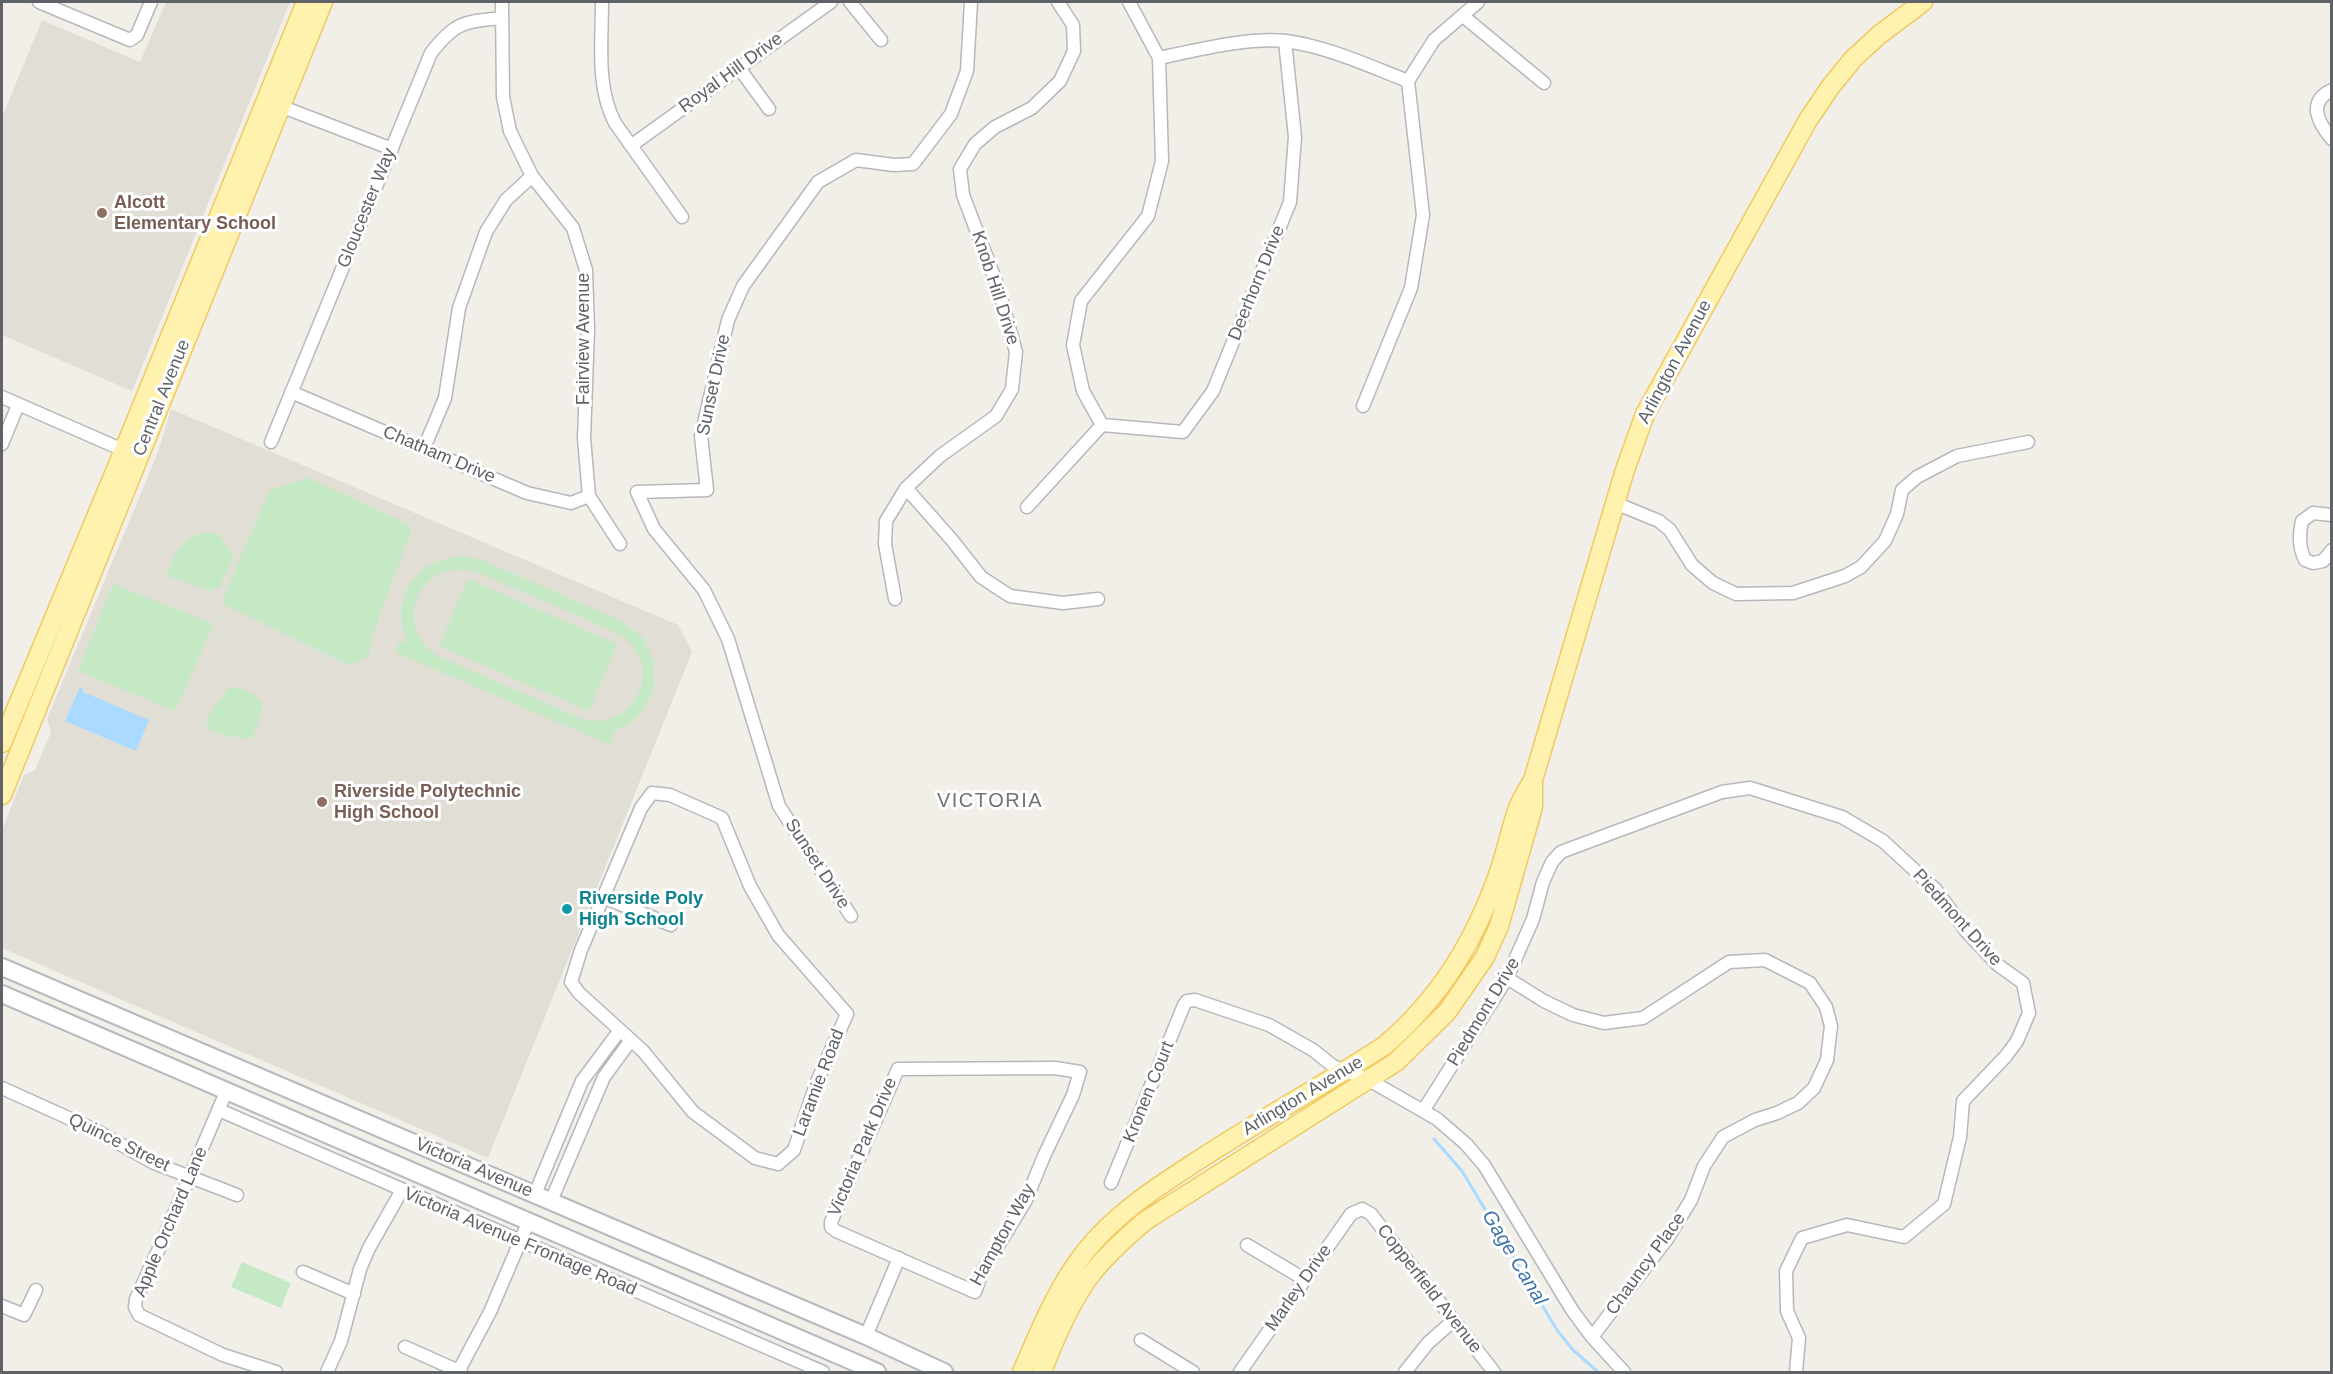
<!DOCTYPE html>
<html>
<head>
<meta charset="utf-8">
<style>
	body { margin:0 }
	#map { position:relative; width:2333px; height:1374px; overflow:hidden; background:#f1efe8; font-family:Arial,sans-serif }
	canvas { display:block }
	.frame { position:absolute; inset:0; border:3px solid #5f6368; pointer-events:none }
</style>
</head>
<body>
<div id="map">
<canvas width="2333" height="1374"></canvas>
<div class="frame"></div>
</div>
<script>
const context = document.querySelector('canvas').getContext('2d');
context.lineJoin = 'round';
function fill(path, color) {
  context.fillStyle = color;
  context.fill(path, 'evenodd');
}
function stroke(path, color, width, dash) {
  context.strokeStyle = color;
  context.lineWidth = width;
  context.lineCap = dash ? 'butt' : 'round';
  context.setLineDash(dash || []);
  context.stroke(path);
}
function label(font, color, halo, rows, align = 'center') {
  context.font = font + ' Arial,sans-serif';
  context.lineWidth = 6;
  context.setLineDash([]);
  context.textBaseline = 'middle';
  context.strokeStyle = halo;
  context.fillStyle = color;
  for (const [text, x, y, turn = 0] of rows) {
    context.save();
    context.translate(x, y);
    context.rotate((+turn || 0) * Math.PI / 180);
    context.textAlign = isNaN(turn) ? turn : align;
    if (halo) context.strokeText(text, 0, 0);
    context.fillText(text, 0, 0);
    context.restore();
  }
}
const education = new Path2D(`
	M166,2h124l-158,389 -130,-56v-218l40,-97 98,42z
	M171,409l507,216 14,27 -204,506 -486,-210v-118l22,-55 11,-5 16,-38 -4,-13 111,-267z`);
const green = new Path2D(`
	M308,478l98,45 5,8 -37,100 -6,26 -19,8 -126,-61 2,-11 45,-103z
	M203,533l16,1 14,24 -14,29 -9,4 -44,-16c10,-22 12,-34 37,-42z
	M466,556l18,5 136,59 22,17 12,24v28l-13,25 -15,12 -14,6 3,1 -5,12 -215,-93 5,-11 8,2c-21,-45 10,-87 58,-87zM465,569l14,4 136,59c51,26 26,98 -30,88l-143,-62c-48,-25 -31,-90 23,-89z
	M468,579l149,65 -28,67 -150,-65z
	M113,584l101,40 -39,87 -97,-40z
	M229,687c15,1 23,5 33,16l-1,14 -10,22 -28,-4 -16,-6v-11z
	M242,1262l49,21 -10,25 -50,-21z`);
const water = new Path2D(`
	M80,687l3,2v3l66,28 -13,31 -71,-30z`);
const stream = new Path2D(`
	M1434,1139l28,32 95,159 16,20 25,22`);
const minor = new Path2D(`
	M39,2l91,38 7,-5 14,-33
	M502,2l1,95 7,34 22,45 41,52 13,42 2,60 -4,108 5,58 31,48
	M602,2c0,40 -6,85 13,121l67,94
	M850,2l31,38
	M1058,2l15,23 1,26 -14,30 -28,27 -37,19 -20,17 -15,25 3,26 35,92 18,65 -4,37 -16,27 -56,40 -34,32 46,52 29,37 29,19 53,7 35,-4
	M1463,16l81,67
	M1159,58c38,-8 89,-21 127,-17 43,6 83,25 122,40
	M739,68l30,41
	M2332,90c-26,12 -13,34 0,49
	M275,104l117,45
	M632,145l199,-143
	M291,392l236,101 44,10 18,-7
	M2,397l128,56
	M1363,406l48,-118 12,-73 -15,-134 26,-41 44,-38
	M1102,425l81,7 30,-41 77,-189 5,-65 -10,-96
	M271,442l160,-389c25,-32 33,-31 71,-35
	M2,444l16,-39
	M424,448l21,-50 14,-90 27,-76 20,-32 26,-24
	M1615,503l44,18 11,9 22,35 21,18 23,11 57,-1 52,-17 16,-9 24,-26 12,-27 5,-24 15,-13 40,-21 71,-14
	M1027,507l75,-82 -19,-34 -10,-46 8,-44 67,-85 14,-55 -3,-103 -30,-56
	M2332,515l-19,-2 -11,8c-3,13 -3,27 3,39l8,3 10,-2 9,-11
	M895,599l-10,-55 1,-23 20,-33
	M652,793l18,2 52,23 28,68 28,49 69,79 -31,70 -22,66 -16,14 -23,-6 -62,-46 -50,-61 -64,-58 -8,-11 10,-32 60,-142z
	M603,897l68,28
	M851,916l-72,-110 -51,-167 -24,-49 -50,-61 -17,-37 70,-2 -6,-54 27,-116 15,-34 75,-104 38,-22 38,5 19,-1 38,-50 16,-43 4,-69
	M1507,978l37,23 29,14 31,8 39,-5 86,-56 36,-2 45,23 16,24 5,19 -4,34 -13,28 -16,15 -21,10 -22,7 -32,17 -19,29 -13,34 -24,39 -75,98
	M1055,1068l25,4 -7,23 -29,61 -18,44 -44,72 -7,20 -139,-61 -5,-4v-5l67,-153z
	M2,1088l93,42 59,33 83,32
	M226,1092l-64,150 -26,57 -1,8 4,8 84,40 53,17
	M219,1110l604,262
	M1423,1111l84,-133 26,-59 10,-37 9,-20 9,-10 161,-60 28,-4 92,29 41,24 53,49 30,41 32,34 25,18 6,30 -12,28 -11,15 -43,45 -3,36 -16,67 -40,33 -57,-12 -45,13 -16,33 1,40 12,27 -3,34
	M1111,1183l73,-178 3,-4 8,-1 74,25 44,25 20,16 36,14 68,39 29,25 18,21 88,145 20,27 32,35
	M535,1194l47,-113 38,-51
	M551,1201l53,-124 27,-37
	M1247,1245l57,34
	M303,1272l51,22
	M2,1306l22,9 12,-25
	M866,1336l33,-78
	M1141,1340l52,32
	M405,1347l56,25
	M327,1372l14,-31 19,-72 9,-21 33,-58
	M458,1372l32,-60 38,-89
	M1240,1372l111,-158 11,-5 9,5 123,158
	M1405,1372l23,-29 25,-22`);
const secondary = new Path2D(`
	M2,967l864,369 78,36
	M2,994l875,378`);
const primary = new Path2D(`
	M2,743l122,-293 182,-448
	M2,795l321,-793
	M1022,1372c18,-42 35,-84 63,-120 30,-38 69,-63 109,-89 62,-41 128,-77 190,-117 56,-48 89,-102 114,-171 8,-22 12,-45 20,-67 4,-10 10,-19 15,-28l91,-307 21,-59 122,-220 41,-74 23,-34 22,-27 26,-24 44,-33
	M1042,1372c12,-32 27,-67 47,-95 16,-21 36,-39 56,-56l251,-159 51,-50 38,-55 14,-31 34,-119v-25`);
const markers = [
	[102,213,6,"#8d6e63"],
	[322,802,6,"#8d6e63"],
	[567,909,6,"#0f9aa8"]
];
const streetNames = [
	["Royal Hill Drive",731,73,-36],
	["Gloucester Way",367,208,-68],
	["Deerhorn Drive",1257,283,-68],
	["Knob Hill Drive",995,288,72],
	["Fairview Avenue",584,339,-90],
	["Arlington Avenue",1675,362,-62],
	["Sunset Drive",714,385,-78],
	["Central Avenue",162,398,-68],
	["Chatham Drive",439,455,23],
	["Sunset Drive",817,864,57],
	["Piedmont Drive",1957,918,48],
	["Piedmont Drive",1484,1012,-59],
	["Laramie Road",819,1083,-69],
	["Kronen Court",1149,1092,-68],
	["Arlington Avenue",1303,1096,-31],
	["Quince Street",119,1143,26],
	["Victoria Park Drive",863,1147,-67],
	["Victoria Avenue",474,1168,23],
	["Apple Orchard Lane",171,1222,-67],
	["Hampton Way",1003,1235,-61],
	["Victoria Avenue Frontage Road",520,1242,23],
	["Chauncy Place",1646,1264,-54],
	["Marley Drive",1299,1288,-55],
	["Copperfield Avenue",1429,1289,52]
];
const educationNames = [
	["Alcott",114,203],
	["Elementary School",114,224],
	["Riverside Polytechnic",334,792],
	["High School",334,813]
];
const cultureNames = [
	["Riverside Poly",579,899],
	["High School",579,920]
];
const neighbourhoodNames = [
	["VICTORIA",990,801]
];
const waterNames = [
	["Gage Canal",1514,1258,59]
];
fill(education, '#e1ded6');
fill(green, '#c5e8c5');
fill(water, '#aadaff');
stroke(stream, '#aadaff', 3);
stroke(minor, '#b5b8bc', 15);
stroke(secondary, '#b6babf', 20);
stroke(primary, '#f2c960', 21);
stroke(minor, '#fff', 12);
stroke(secondary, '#fff', 16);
stroke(primary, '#fff2af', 18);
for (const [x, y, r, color] of markers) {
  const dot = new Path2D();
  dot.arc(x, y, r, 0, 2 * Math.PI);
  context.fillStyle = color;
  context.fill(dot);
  stroke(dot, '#fff', 2);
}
label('18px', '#5f6368', '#fff', streetNames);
label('bold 18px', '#785e54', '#fff', educationNames, 'left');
label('bold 18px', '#0d838f', '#fff', cultureNames, 'left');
context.letterSpacing = '1.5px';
label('20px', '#70757a', '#fff', neighbourhoodNames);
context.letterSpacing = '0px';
label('italic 20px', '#4174aa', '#fff', waterNames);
</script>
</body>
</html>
